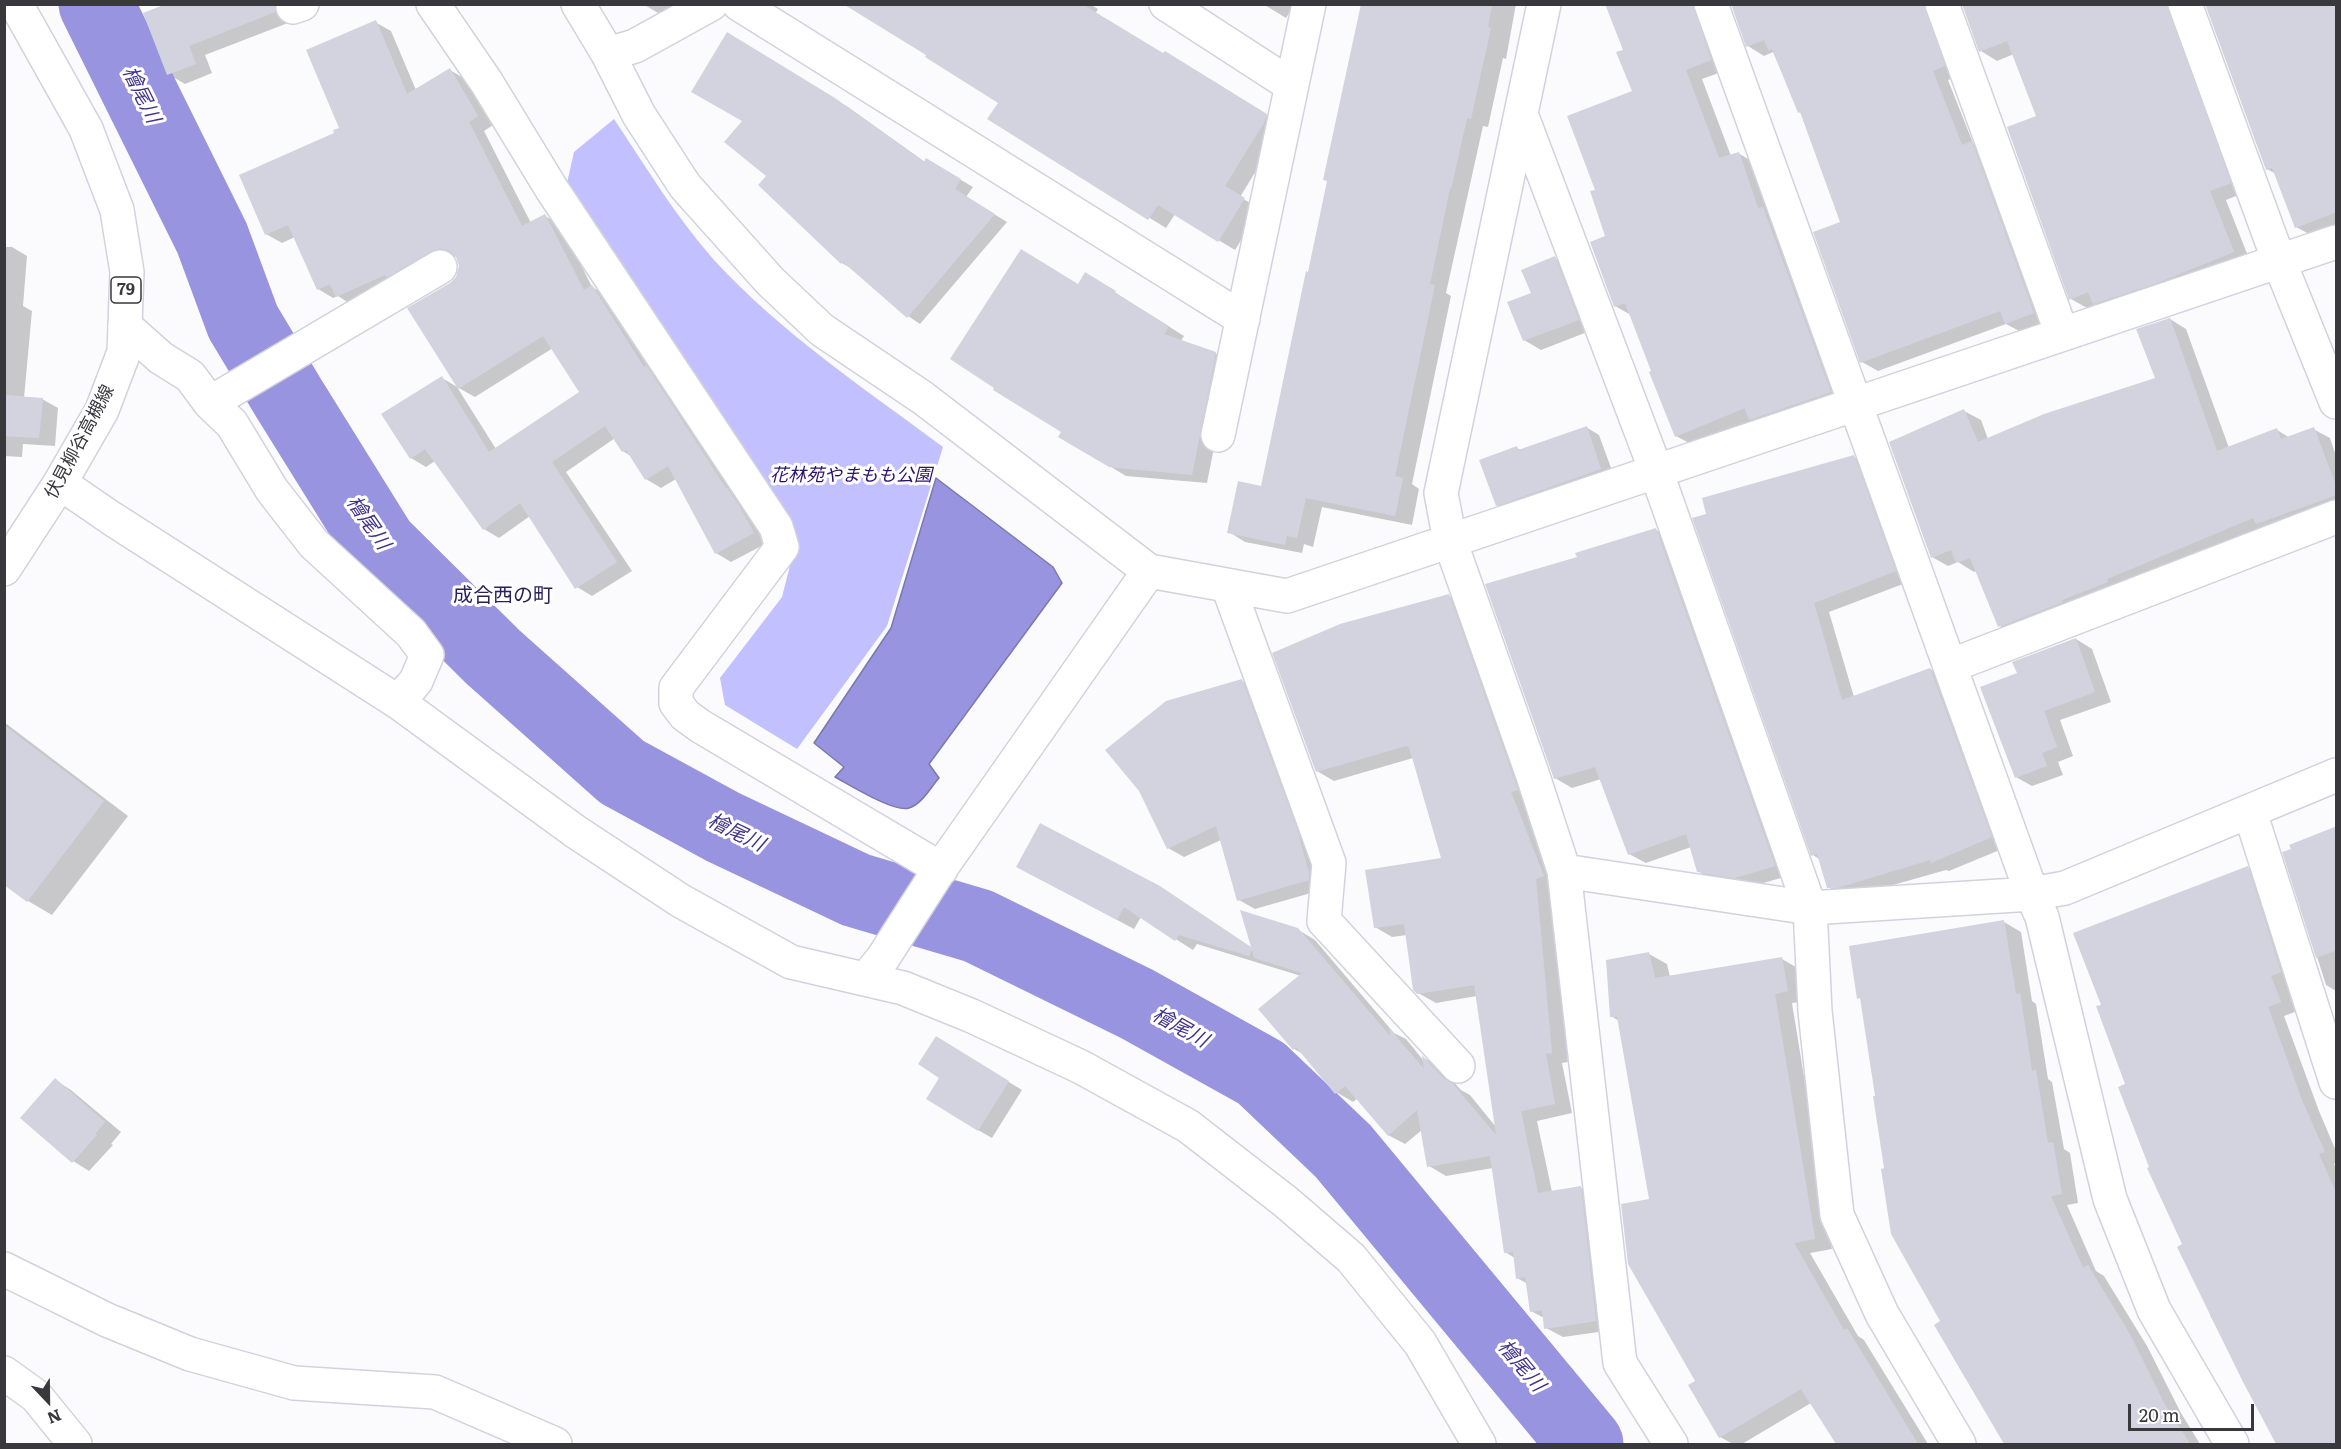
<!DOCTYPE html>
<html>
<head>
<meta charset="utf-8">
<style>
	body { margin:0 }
	#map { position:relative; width:2341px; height:1449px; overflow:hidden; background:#fbfbfd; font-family:Literata,serif }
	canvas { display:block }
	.frame { position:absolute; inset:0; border:6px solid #38383d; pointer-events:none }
	.north { position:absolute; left:18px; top:1371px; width:60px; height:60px; -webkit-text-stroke:4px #fff; paint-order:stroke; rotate:158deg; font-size:16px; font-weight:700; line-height:24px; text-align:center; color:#38383d }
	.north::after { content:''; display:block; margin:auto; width:21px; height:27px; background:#38383d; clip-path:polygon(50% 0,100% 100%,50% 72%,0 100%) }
	.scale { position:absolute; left:2128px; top:1404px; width:126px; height:27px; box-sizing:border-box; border:3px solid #38383d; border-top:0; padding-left:8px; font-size:18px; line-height:21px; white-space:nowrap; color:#38383d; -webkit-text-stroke:4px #fff; paint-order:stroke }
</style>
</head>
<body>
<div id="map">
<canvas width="2341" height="1449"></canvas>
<div class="frame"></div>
<div class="north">N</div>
<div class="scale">20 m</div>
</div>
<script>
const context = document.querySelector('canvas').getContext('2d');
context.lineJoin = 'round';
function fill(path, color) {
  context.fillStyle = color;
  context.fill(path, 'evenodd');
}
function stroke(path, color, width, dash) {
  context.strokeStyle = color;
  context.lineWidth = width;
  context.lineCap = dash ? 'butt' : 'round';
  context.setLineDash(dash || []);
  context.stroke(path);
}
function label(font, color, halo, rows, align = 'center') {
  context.font = font + ' Literata,"Noto Sans JP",serif';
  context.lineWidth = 6;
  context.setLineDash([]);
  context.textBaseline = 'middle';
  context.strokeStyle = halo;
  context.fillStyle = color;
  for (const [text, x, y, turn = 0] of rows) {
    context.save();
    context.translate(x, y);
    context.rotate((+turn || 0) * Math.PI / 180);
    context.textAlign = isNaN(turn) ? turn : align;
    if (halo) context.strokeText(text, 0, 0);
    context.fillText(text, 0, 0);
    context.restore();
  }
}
const green = new Path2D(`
	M614,119c32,48 62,98 100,141 67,73 150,128 229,187l-56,179 -90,123 -72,-44 -5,-27 62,-81 14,-55 -229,-359 7,-31z`);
const water = new Path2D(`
	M936,478l117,89 9,16 -133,181 10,14c-8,9 -17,26 -30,30 -14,5 -59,-23 -74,-31l9,-10 -30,-24 77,-115z`);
const shadow = new Path2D(`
	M198,4h83l7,19 -83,32 7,18 -27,11 -17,-10z
	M643,4h34l-19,9z
	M858,4h232l8,5 -3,5 69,41 17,7 102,63 -2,5 -41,67 20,12 -25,41 -60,-36 -9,14 -177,-109 11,-17z
	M1263,4h32l-9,14z
	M1362,4h154l-10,55 -3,-1 -15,69 -5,-1 -37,167 5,3 -39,188 7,5 -7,36 -90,-18 -9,40 -9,-3 -2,9 -57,-11 -16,-10 33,-44 48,-215z
	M1607,4h105l15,66 -25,9 29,77 7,-3 17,10 92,238 -80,28 -14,-8 -60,24 -17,-9 -45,-121 -16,-9 -8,-69 -10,-46 36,-99 -8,-42z
	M1733,4h210l17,72 -12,4 25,63 15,9 62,170 -27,11 -17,-9 -128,47 -16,-9 -20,-139 -40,-110 -3,-1 -26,-60 -9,4 -16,-10z
	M1964,4h222l60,188 -20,8 24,61 -139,52 -14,-9 -10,4 -16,-9 -33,-183 -24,-62 -17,7 -16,-10z
	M2336,4v223l-23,9 -17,-9 -20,-53 -9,-5z
	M375,22l16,9 25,59 34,-20 15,9 28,46 -9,6 47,92 14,-7 16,9 31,62 16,9 161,246 -38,20 -15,-9 -40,-74 -15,9 -15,-9 -14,-22 -9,-6 -8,-13 -49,34 66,99 -40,25 -15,-9 -47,-71 -31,22 -15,-9 -49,-68 -9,6 -15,-9 31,-80 17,10 -9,-104 7,-7 3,-11 -3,-10 -10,3 -95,46 -14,-9 -5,2 -15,-9 -23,-52 -13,6 -16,-9 75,-106zM553,348l28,45 -85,56 -39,-62 18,10z
	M727,34l121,73 77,55 14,5 34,20 -7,10 41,25 -87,102 -12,-8 -54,-46 -12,-7 -37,-34 -36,-53 -25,-56z
	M4,247h8l15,9 -4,50 9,5 -8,87 18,1 16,9 -3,38 -32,-2 -1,13 -18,-1z
	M1555,258l16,9 24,62 -54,21 -17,-10 9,-46z
	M1086,274l98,62 -3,5 34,12 16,9 -24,121 -81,-7 -66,-40 3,-5 15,-145z
	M2170,319l16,10 43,119 48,-18 13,8 23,-9 17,9 6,18v54l-320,126 -16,-10 -23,-56 -3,2 -16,-10 -10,4 -16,-9 32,-146 17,9 7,19 169,-60z
	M1586,427l13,8 15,41 -104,36 -13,-7 20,-57 4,2z
	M1854,457l16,9 41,115 -82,31 25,85 76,-28 17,10 60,168 -58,24 -3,-1 -92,26 -9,1 -17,-10 -9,-28 -6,-4 -119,-336z
	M1656,530l17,10 118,335 -38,11 -38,-5 -17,-10 -7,-24 -45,16 -17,-9 -28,-75 -29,9 -17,-10 23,-220z
	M1449,596l17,10 86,283 16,173 -6,1 10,50 -35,8 15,71 29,-4 17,10 15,132 -50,7 -17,-9 -2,-10 -13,-7 -3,-27 -11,-6 -2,-20 -10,-6 -12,-84 -47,8 -17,-10 -7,-36 -17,14 -17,-9 -30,-37 -5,4 -17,-10 -31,-37 -11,-6 7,-73 -104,-32 -4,6 -52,-33 -7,12 -99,-53 218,72 44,-19 18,11 79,93 12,6 18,22v-3l15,8 22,24 9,5 26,32 -19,-131 -41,7 -18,-10 -11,-58 -15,2 -17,-10 68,-68 -30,-101 -79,23 -17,-10z
	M2076,639l16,10 19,53 -51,18 13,36 -15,6 5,13 -31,11 -16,-9 3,-103z
	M1242,681l16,9 67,199 -70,20 -16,-9 -18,-60 -37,17 -16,-9z
	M4,722l124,94 -76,99 -24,-14 -24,-18z
	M2336,828v163l-10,-6 -42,-132z
	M2247,868l17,9 42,131 -22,8 35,95 17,40v12l-2,1 2,5v275h-54l-3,-5 -7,-4 -62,-120 2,-1 -61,-146 -49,-163z
	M2004,922l17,10 11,69 4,3 12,75 4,3 12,67 6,4 8,50 -11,2 29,66 8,5 43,70 34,67 19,31h-194l-70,-119 6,-3 -56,-153 -24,-170 -3,-1z
	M1649,954l18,10 3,13 112,-18 17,10 6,32 -13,2 40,246 -22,4 48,83 6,4 64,104h-90l-27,-41 -69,41h-9l-13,-7 -23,-56 -46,-181 -32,-179 -8,-5z
	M950,1046l72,44 -30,48 -14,-8 -37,-53z
	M55,1080l16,10 50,42 -10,12 2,1 -24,26 -16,-10z`);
const river = new Path2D(`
	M96,4l116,234 31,84 45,75 92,148 113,112 129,115 101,55 133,63 122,36 159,78 124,69 82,78 243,293`);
const building = new Path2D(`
	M166,4h109v8l-86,34 7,18 -29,11 -24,-62z
	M843,4h239l81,49 2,-2 102,63 -2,7 -40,65 20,12 -27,44 -60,-37 -10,15 -161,-101 11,-16 -73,-46 1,-2z
	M1361,4h131l-4,23 3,1 -20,91 -4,-1 -16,71 -1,-1 -20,96 5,1 -40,191 8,2 -8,38 -89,-18 -9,40 -10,-2 -2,9 -58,-12 11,-52 23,5 45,-215 2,1 19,-91 -4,-1z
	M1605,4h88l18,56 -25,10 33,88 20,-6 19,56 5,-1 68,185 -82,28 -4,-12 -70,29 -26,-65 2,-1 -26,-68 -11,4 -24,-65 15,-6 -15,-45 5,-1 -28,-74 65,-25 -16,-39 7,-2z
	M1731,4h193l21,62 -12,5 29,74 10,-4 62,172 -29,11 -5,-13 -140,52 -47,-131 27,-10 -40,-110 -2,1 -26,-64 -3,2 -5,-11 -18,7z
	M1962,4h205l64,179 -21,8 24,61 -77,31 -64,21 -5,-12 -19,8 -62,-173 29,-11 -29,-75 -28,11z
	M2205,4h132v208l-42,16 -23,-60 -6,2z
	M376,20l31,74 43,-26 28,48 -9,6 53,104 23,-12 39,76 8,-5 52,82 2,-2 80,123h1l13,19 14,26 -39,21 -47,-88 -23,14 -19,-30 -4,2 -17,-26 -53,36 65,100 -42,27 -55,-86 -37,27 -58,-81 -15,10 -29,-45 61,-38 47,76 90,-60 -36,-56 -85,53 -51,-81 43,-25 6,-6 3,-11 -3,-9 -7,-7 -9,-2 -9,3 -44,26 -2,-2 -49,22 -6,-13 -13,6 -29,-65 -23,10 -26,-60 95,-42 -1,-3 6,-2 -33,-78z
	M727,32l108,66 89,64 2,-4 35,21 -6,10 40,25 -88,104 -64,-56 -2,2 -83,-79 8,-9 -42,-34 18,-21 -51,-29z
	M1021,249l57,35 7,-12 31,19 -1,2 54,33 -5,8 52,18 -24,123 -83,-8 -51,-30 3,-5 -68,-42 1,-2 -44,-29z
	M1555,256l24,64 -56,21 -16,-39 24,-9 -10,-23z
	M2170,318l47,133 60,-23 4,11 33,-12 23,61v7l-81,29 -3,-6 -146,61 1,3 -46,18 1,2 -65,25 -28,-69 -14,5 -5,-13 -20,8 -42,-116 75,-33 14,33 66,-28 111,-36 -19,-49z
	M4,395l39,3 -4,40 -35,-2z
	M1587,426l14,43 -105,37 -17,-46 38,-14 1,4z
	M1854,455l42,116 -82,32 28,97 88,-32 62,169 -61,26 -1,-3 -93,28h-10l-10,-34 -6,2 -119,-338 14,-4 -4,-16z
	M1656,528l119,338 -40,12 -38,-6 -11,-38 -58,21 -33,-88 -41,12 -69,-195 92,-27 -2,-4z
	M1449,594l69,196 -7,2 33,84 -8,3 16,174 -6,1 9,50 -34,7 17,82 43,-7 15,135 -52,8 -2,-19 -12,2 -5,-35 -9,2 -3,-27 -9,1 -14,-97 -63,11 -10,-57 -29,26 -43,-50 -10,8 -39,-47 -3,3 -35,-41 44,-36 -48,-15 -2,-8 -3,6 -70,-21 -4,6 -51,-34 -7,13 -101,-53 24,-44 120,63 91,61 -11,-37 58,18 92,108 -1,-8 35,41 -2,-14 22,24 9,5 43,51 -22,-150 -57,9 -4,-4 -9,-66 -30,4 -9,-58 76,-12 -32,-111 -3,-1 -90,26 -44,-119 68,-29z
	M2076,638l19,54 -51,19 13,36 -15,6 5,13 -32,12 -35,-91 37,-14 -5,-11z
	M1242,679l55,150 12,44v7l-72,21 -21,-75 -49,23 -28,-58 -34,-41 61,-49z
	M4,725l100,76 -77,101 -23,-17z
	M2337,826v124l-21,8 -34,-106 9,-3 -2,-4z
	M2248,866l33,106 -10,4 10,26 -13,5 34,93 23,52 -6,2 18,41v249h-61l-33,-62 -66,-135 5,-3 -35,-76 2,-1 -31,-80 7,-3 -29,-78 5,-1 -28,-72z
	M2004,920l12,74 4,-1 12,78 4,-1 12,73 5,-1 9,52 -11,2 32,72 5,-3 43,71 33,67 26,41h-186l-70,-119 6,-4 -49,-87 -10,-65 3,-1 -11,-72h2l-15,-98 -3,1 -8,-53z
	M1649,952l6,26 127,-21 6,34 -13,3 40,245 -21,4 50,87 3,-2 71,116h-82l-35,-55 -82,49 -31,-53 7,-4 -67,-117 -7,-60 28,-5 -32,-182h-7l-4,-57z
	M936,1036l73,45 -31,50 -52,-32 13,-21 -21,-14z
	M55,1078l50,44 -10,12 2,1 -25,28 -52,-45z`);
const minor = new Path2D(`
	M433,4l54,79 64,105 225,339 6,20 -106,141v15l9,12 15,11 241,143
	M578,4l30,50 31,61 46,71 85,95 52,49 101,68 226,173 138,25 1049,-354
	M739,4l504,315
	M1166,4l125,81
	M1544,4l-103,489 9,48 82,232 32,98 246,37 222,-14 33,-6 271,-113
	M1711,4l321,890 10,23 68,282 44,111 78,134
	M1942,4l120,330
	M2185,4l94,257 57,141
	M293,7l9,-3
	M608,54l27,-8 76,-42
	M1521,114l135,357 154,437 5,103 22,204 45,99 77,130
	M125,326l36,32 29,18 20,27 22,21 40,66 42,54 97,89 16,22 -11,26 -18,21
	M210,403l230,-136
	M1218,435l91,-431
	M60,483l51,35 287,184 178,130 105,69 110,61 112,26 69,28 109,51 107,59 98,76 65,56 69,85 59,101
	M1228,586l101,277 -5,58 134,145
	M1950,666l386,-149
	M2250,812l86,270
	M1564,871l56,492 51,81
	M866,979l17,-21 53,-83 213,-304
	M4,1269l103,51 83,34 104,29 141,9 120,52
	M4,1373l32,23 39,48`);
const major = new Path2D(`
	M4,569l56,-86 42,-73 22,-58 3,-80 -10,-62 -31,-81 -70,-125`);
const shields = [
	[126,290,30]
];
const shieldNames = [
	["79",126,290]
];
const streetNames = [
	["伏見柳谷高槻線",80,442,-62]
];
const parkNames = [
	["花林苑やまもも公園",851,476]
];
const waterNames = [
	["檜尾川",141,95,64],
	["檜尾川",368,523,56],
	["檜尾川",736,833,26],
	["檜尾川",1180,1028,29],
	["檜尾川",1521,1366,50]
];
const neighbourhoodNames = [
	["成合西の町",503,596]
];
fill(green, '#c2c0fe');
fill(water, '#9894df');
stroke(water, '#7b78ae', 1.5);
fill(shadow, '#0003');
stroke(river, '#9894df', 75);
fill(building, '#d3d3e0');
stroke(minor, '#d2d2df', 36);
stroke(major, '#d2d2df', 36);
stroke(minor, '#fff', 33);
stroke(major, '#fff', 33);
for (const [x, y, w] of shields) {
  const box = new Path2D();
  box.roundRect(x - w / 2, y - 13, w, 26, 4.5);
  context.fillStyle = '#fff';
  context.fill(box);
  stroke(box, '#38383d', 1.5);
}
label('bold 16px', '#38383d', null, shieldNames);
label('18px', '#38383d', '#fff', streetNames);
label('italic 18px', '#2a126a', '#fff', parkNames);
label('italic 20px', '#43348b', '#fff', waterNames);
label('20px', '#2a215b', '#fff', neighbourhoodNames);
</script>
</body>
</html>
